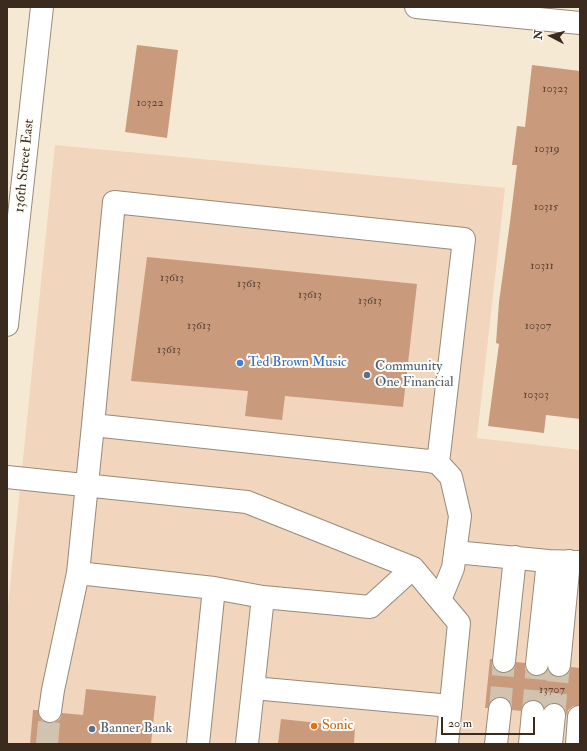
<!DOCTYPE html>
<html>
<head>
<meta charset="utf-8">
<style>
	body { margin:0 }
	#map { position:relative; width:587px; height:751px; overflow:hidden; background:#f6e9d4; font-family:"IM FELL Double Pica",serif }
	canvas { display:block }
	.frame { position:absolute; inset:0; border:8px solid #3b2a1e; pointer-events:none }
	.north { position:absolute; left:531px; top:16px; width:40px; height:40px; -webkit-text-stroke:3px #fdfcf7; paint-order:stroke; rotate:276deg; font-size:11px; font-weight:700; line-height:16px; text-align:center; color:#3b2a1e }
	.north::after { content:''; display:block; margin:auto; width:14px; height:18px; background:#3b2a1e; clip-path:polygon(50% 0,100% 100%,50% 72%,0 100%) }
	.scale { position:absolute; left:441px; top:717px; width:94px; height:18px; box-sizing:border-box; border:2px solid #3b2a1e; border-top:0; padding-left:5px; font-size:12px; line-height:14px; white-space:nowrap; color:#3b2a1e; -webkit-text-stroke:3px #fdfcf7; paint-order:stroke }
</style>
</head>
<body>
<div id="map">
<canvas width="587" height="751"></canvas>
<div class="frame"></div>
<div class="north">N</div>
<div class="scale">20 m</div>
</div>
<script>
const context = document.querySelector('canvas').getContext('2d');
context.lineJoin = 'round';
function fill(path, color) {
  context.fillStyle = color;
  context.fill(path, 'evenodd');
}
function stroke(path, color, width, dash) {
  context.strokeStyle = color;
  context.lineWidth = width;
  context.lineCap = dash ? 'butt' : 'round';
  context.setLineDash(dash || []);
  context.stroke(path);
}
function label(font, color, halo, rows, align = 'center') {
  context.font = font + ' "IM FELL Double Pica",serif';
  context.lineWidth = 4;
  context.setLineDash([]);
  context.textBaseline = 'middle';
  context.strokeStyle = halo;
  context.fillStyle = color;
  for (const [text, x, y, turn = 0] of rows) {
    context.save();
    context.translate(x, y);
    context.rotate((+turn || 0) * Math.PI / 180);
    context.textAlign = isNaN(turn) ? turn : align;
    if (halo) context.strokeText(text, 0, 0);
    context.fillText(text, 0, 0);
    context.restore();
  }
}
const built = new Path2D(`
	M55,145l450,43 -28,250 103,12v294h-573v-128z`);
const building = new Path2D(`
	M137,45l41,5 -11,88 -42,-6z
	M532,65l48,6v348l-34,-4 -2,18 -56,-7 11,-82 -3,-1 3,-41 11,-80 7,-57h-5l5,-39 8,1z
	M147,257l270,27 -14,123 -118,-11 -3,24 -37,-4 3,-25 -117,-10z
	M490,659h2v7l4,5 7,2 6,-1 5,-3 2,-7 9,1v6l4,5 7,2 6,-1 6,-5 4,5 6,2 6,-1 5,-3 2,-6 9,1v37l-7,1 -5,4 -1,6 -2,-6 -4,-5 -6,-2h-6l-5,4 -3,-5 -6,-2 -8,1 -4,4 -2,6 -9,-1v-6l-4,-5 -7,-2 -6,1 -5,4 -2,6h-3z
	M86,689l70,7 -5,48h-121l3,-34h5l1,6 3,5 7,2h5l6,-4 2,-6 21,2z
	M281,719l74,8 -1,17h-76z`);
const minorTunnel = new Path2D(`
	M500,709l4,-48
	M533,712l4,-48
	M554,715l5,-50
	M47,744l3,-33`);
const minor = new Path2D(`
	M416,7l164,16
	M7,325l35,-318
	M93,425l21,-223 350,37 -26,224
	M7,477l240,25 166,66 46,55 -12,121
	M455,552l93,9 32,1
	M78,573l136,15 49,9 -16,147
	M263,597l107,10 43,-39
	M504,661l11,-104
	M537,664l11,-103
	M559,665l10,-104
	M253,688l198,18
	M50,711l3,-21 25,-117 15,-148 336,36 9,2 13,14 9,39 -7,52 -13,32
	M198,744l16,-156
	M496,744l4,-35
	M530,744l3,-32
	M551,744l3,-29
	M577,744l2,-27`);
const markers = [
	[240,363,4,"#3f7fe0"],
	[367,375,4,"#5c6f8a"],
	[314,726,4,"#e8710a"],
	[92,729,4,"#5c6f8a"]
];
const numberNames = [
	["10323",555,89],
	["10322",150,103],
	["10319",547,149],
	["10315",546,207],
	["10311",542,266],
	["13613",172,278],
	["13613",249,284],
	["13613",310,295],
	["13613",370,301],
	["13613",199,326],
	["10307",538,326],
	["13613",169,350],
	["10303",536,395],
	["13707",552,690]
];
const streetNames = [
	["136th Street East",25,166,-84]
];
const shopNames = [
	["Ted Brown Music",248,363]
];
const serviceNames = [
	["Community",375,367],
	["One Financial",375,383],
	["Banner Bank",100,729]
];
const foodNames = [
	["Sonic",322,726]
];
fill(built, '#f1d5bd');
fill(building, '#c99b7c');
stroke(minorTunnel, '#d1c3b0', 22, [22, 11]);
stroke(minor, '#988a79', 24);
stroke(minor, '#fff', 22);
for (const [x, y, r, color] of markers) {
  const dot = new Path2D();
  dot.arc(x, y, r, 0, 2 * Math.PI);
  context.fillStyle = color;
  context.fill(dot);
  stroke(dot, '#fdfcf7', 1.5);
}
label('12px', '#5e4636', null, numberNames);
label('14px', '#3b2a1e', '#fdfcf7', streetNames);
label('14px', '#366cbe', '#fdfcf7', shopNames, 'left');
label('14px', '#4e5e75', '#fdfcf7', serviceNames, 'left');
label('14px', '#c56008', '#fdfcf7', foodNames, 'left');
</script>
</body>
</html>
